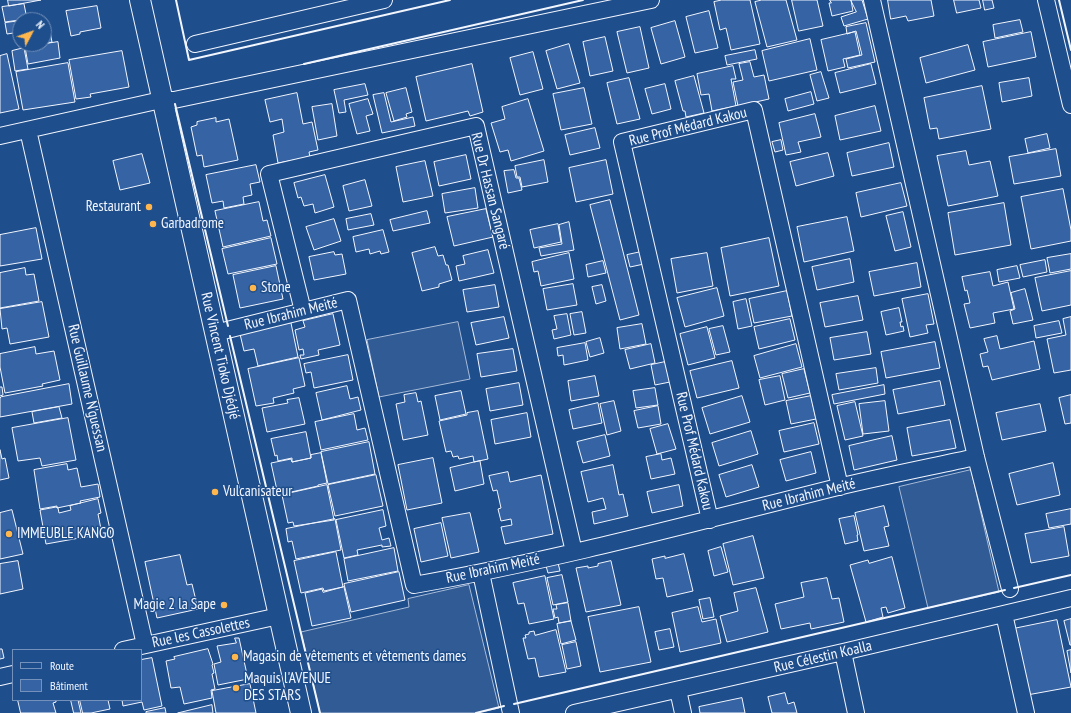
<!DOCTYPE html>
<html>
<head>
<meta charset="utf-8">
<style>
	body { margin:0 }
	#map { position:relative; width:1071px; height:713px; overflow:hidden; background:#1f4e8c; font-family:"PT Sans Narrow",sans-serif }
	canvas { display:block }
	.legend { position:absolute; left:12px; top:649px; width:130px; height:52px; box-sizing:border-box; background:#1f4e8c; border:1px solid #7391ba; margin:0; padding:5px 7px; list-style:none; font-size:12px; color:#f2f6ff }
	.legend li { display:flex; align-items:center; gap:8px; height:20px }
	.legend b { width:20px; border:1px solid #7391ba }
	.north { position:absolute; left:12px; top:12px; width:40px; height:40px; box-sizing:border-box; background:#1f4e8c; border:1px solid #7391ba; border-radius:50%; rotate:49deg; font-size:11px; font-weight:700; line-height:16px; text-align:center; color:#f2f6ff }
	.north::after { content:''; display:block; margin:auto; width:14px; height:18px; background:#ffb74d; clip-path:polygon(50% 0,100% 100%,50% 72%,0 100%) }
</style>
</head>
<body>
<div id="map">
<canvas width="1071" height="713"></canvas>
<ul class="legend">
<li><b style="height:5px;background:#1f4e8c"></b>Route</li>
<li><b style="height:11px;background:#3563a3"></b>Bâtiment</li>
</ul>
<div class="north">N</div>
</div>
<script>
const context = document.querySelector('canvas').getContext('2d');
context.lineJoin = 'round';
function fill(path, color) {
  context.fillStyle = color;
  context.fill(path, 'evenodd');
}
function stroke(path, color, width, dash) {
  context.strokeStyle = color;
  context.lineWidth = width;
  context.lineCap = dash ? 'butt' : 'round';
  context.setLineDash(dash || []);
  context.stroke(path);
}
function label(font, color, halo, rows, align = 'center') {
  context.font = font + ' "PT Sans Narrow",sans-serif';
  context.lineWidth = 3;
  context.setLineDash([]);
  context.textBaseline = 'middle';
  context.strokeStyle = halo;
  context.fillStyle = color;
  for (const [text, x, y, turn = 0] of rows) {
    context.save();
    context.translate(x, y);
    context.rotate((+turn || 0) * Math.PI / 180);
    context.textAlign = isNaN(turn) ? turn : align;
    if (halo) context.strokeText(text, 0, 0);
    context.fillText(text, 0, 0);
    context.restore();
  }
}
const built = new Path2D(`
	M458,322l12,57 -91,18 -12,-57z
	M971,470l28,122 -71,16 -29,-121z
	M469,585l30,123 -23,5h-156l-19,-81 108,-25 -1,-8z`);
const building = new Path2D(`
	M8,0h33l-32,6z
	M722,0h28l10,44 -29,6 -5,-22 -6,2 -6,-28z
	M762,0h24l11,40 -30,7 -12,-45z
	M792,0h25l6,26 -24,5z
	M830,0h21l2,11 -21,5 -3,-13h2z
	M851,0h11l6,19 -24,7 -3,-9 15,-5z
	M888,0h43l3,16 -26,5 -2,-5 -15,3z
	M954,0h25l2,8 -24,5z
	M983,0h9l2,8 -9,2z
	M24,4l3,15 -22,3 -3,-15z
	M97,6l4,22 -21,4v2l-9,2 -5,-25z
	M709,11l9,37 -23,5 -9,-36z
	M41,17v3h-16z
	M1020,20l3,12 -28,6 -2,-13z
	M20,21v11l-13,2 -2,-11z
	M675,21l10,36 -24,7 -10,-36z
	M866,23l9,39 -27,6 -2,-9 16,-4 -6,-24 -9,3 -1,-7z
	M49,27l3,15 -8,2v-16z
	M640,27l9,41 -22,5 -10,-41z
	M20,32v12h1h-2l-2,-11z
	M855,32l5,23 -17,4 2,8 -17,4 -7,-31z
	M1031,32l5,25 -48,10 -5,-25z
	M605,37l8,34 -23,5 -7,-34z
	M810,39l7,31 -48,11 -7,-30z
	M58,42l2,16 -32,6 -3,-17z
	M24,44h18l-17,3z
	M569,44l11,39 -23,6 -11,-38z
	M968,45l7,25 -49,13 -6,-25z
	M24,48l4,21 -13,2 -3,-20z
	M755,50l2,9 -30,6 -2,-9z
	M122,51l7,36 -39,7 1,3 -15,2 -7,-39z
	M533,52l10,37 -23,6 -10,-37z
	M7,54l12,55 -19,4v-57z
	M750,62l4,15 10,-2 5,24 -31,7 -5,-24 10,-2 -4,-16z
	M68,63l7,39 -52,8 -7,-38z
	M472,64l11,48 -13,4 -2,-5 -42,10 -10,-44z
	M871,64l5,20 -36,9 -5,-20z
	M733,66l3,13h-5l5,27 -24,5 -3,-17 -8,1 -4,-21z
	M821,72l8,26 -12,3 -7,-26z
	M694,76l10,37 -18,4 -1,-6h-2l-8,-30z
	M629,78l11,41 -23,5 -10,-41z
	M1029,78l3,18 -30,6 -3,-19z
	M365,84l3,11 -24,5 2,12 -7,1 -5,-23z
	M665,84l6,25 -19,5 -7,-25z
	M982,86l9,43 -52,10 -2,-11 -7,1 -6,-31z
	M406,88l6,24 -6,2 1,3 -13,4 -8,-28z
	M584,88l8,36 -31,6 -8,-36z
	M811,92l3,12 -26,7 -3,-12z
	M297,93l6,31 9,-2 6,28 -9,2 1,5 -32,6 -5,-28 11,-3 -2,-13 -12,3 -5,-22z
	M384,93l7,29 22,-5 2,9 -33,7 -9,-38z
	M368,99l5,15 -7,2 4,15 -13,3 -8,-30z
	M528,99l16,52 -33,10 -3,-11 -8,2 -9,-29 14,-4 -3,-12z
	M332,104l5,32 -19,4 -6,-33z
	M875,106l6,25 -41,9 -5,-24z
	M815,114l6,23 -23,5 3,10 -15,3 -7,-32z
	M216,118v4l13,-3 9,41 -34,7 -2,-12 -5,1 -6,-29 6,-2v-3z
	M595,128l5,20 -30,7 -5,-20z
	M1047,134l3,14 -22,5 -3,-14z
	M781,140l2,10 -8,2 -3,-10z
	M889,143l5,24 -42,9 -5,-23z
	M1056,149l5,27 -47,8 -5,-27z
	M966,151l3,14 21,-4 8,35 -50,10 -11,-50z
	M828,153l6,23 -38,10 -6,-24z
	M142,154l8,29 -30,7 -7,-29z
	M466,155l5,24 -32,7 -5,-24z
	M544,160l4,22 -26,5 -2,-10h-3l-2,-11z
	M606,160l7,34 -37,8 -7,-34z
	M425,161l8,35 -30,6 -7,-35z
	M256,165l4,17 -10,2 2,11 -9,2 1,7 -20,4 -1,-7 -11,2 -6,-28z
	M514,170l2,8h3l3,12 -14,3 -4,-22z
	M325,175l9,32 -19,6 -2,-9 -9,2 -3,-9 -3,1 -4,-15z
	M365,180l7,26 -23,5 -6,-25z
	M901,183l6,23 -46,11 -5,-24z
	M475,188l3,20 -33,5 -3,-19z
	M1063,189l8,41v11l-40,8 -10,-52z
	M610,200l29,115 -19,5 -30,-115z
	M259,202l4,19 4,-1 4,16 -48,11 -8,-36z
	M1004,203l7,42 -56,10 -7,-42z
	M486,209l7,28 -39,9 -7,-29z
	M427,211l3,12 -37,8 -3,-11z
	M903,212l8,35 -16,4 -9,-35z
	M371,214l3,11 -26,5 -2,-11z
	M847,217l7,34 -50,11 -7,-35z
	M334,219l7,22 -27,9 -8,-23z
	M569,222l5,28 -33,6 -2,-8 23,-4 -3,-19z
	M558,224l3,18 -27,6 -4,-18z
	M36,228l6,31 -42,7v-31z
	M383,230l6,22 -8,2 -1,-3 -10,3 -1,-5 -13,3 -3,-15z
	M271,238l6,26 -49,10 -6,-25z
	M769,238l10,48 -49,10 -9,-48z
	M435,247l3,9 5,-1 3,10h2l4,15 -13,4v3l-17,4 -10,-38z
	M488,250l6,23 -35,8 -3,-15 9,-2 -2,-8z
	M334,252l1,3 7,-1 4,20 -32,6 -5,-23z
	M641,252l3,12 -14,3 -3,-12z
	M569,253l5,26 -33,7 -3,-15 -4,1 -2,-10z
	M707,253l6,33 -36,7 -6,-34z
	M1071,254v15l-21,4 -3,-15z
	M850,259l4,23 -37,8 -5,-23z
	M1045,260l2,12 -24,5 -3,-12z
	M603,261l3,12 -18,4 -2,-12z
	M917,263l4,24 -47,9 -5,-24z
	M276,266l7,33 -43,9 -7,-33z
	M1017,266l3,12 -21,4 -2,-12z
	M25,268l1,7 8,-1 5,27 -39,7v-35z
	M1071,271v34l-29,6 -7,-33z
	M990,272l3,14 15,-4 6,27 -21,4 2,10 -25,5 -6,-24 6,-1 -3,-13 -2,1 -3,-14z
	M573,284l4,21 -30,5 -4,-21z
	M495,285l4,22 -32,5 -4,-22z
	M602,285l4,16 -10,3 -4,-17z
	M717,288l7,28 -39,11 -8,-29z
	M1025,289l8,31 -20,4 -3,-13 5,-2 -4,-16z
	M787,291l5,25 -38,7 -5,-24z
	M928,294l6,30 -8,1 2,8 -18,4 -8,-38z
	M858,296l5,24 -38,7 -5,-24z
	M746,299l6,27 -14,3 -5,-27z
	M42,302l7,35 -39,7 -3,-16 -5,1 -2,-20z
	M899,308l3,14h-2l1,5 2,-1 1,5 -18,4 -5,-23z
	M582,312l4,21 -12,2 -4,-21z
	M333,314l7,31 -22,5 1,5 -18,4 -1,-4h4l-1,-6 -4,1 -4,-20 10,-3 -2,-6z
	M567,314l4,21 -17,4 -2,-9 5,-1 -3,-13z
	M504,317l5,21 -33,7 -5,-22z
	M1071,317v53l-17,3 -7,-34 19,-4 -3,-16z
	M790,319l5,21 -36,9 -5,-22z
	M1059,321l3,12 -26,5 -2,-12z
	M291,323l7,34 -40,9 -4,-17 -10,2 -4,-17z
	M642,324l4,20 -26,5 -3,-21z
	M723,326l7,26 -14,3 -7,-26z
	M707,327l8,31 -27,7 -8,-31z
	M867,332l4,22 -37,6 -4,-22z
	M997,336l3,13 34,-8 6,28 -48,11 -4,-14 -5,1 -3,-13 8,-2 -4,-13z
	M600,338l4,15 -14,4 -4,-15z
	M935,342l5,26 -54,10 -5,-26z
	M585,343l3,17 -24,5 -1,-10 -5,1 -1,-8z
	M651,344l4,19 -25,6 -5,-19z
	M796,344l6,23 -42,11 -6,-22z
	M35,347l1,7 18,-3 6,29 -18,4 1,2 -38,7 -5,-26v-13z
	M513,349l4,22 -36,6 -4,-23z
	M348,355l5,25 -39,8 -3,-16 -5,1 -2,-9z
	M299,358l6,28 -12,3 1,4 -21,5 1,5 -18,3 -8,-37z
	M732,361l7,27 -42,10 -7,-27z
	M665,362l5,20 -15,3 -4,-20z
	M876,368l2,15 -39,7 -3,-16z
	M804,369l6,24 -22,5 -6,-24z
	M595,376l4,20 -28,5 -3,-20z
	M780,376l5,24 -20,5 -6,-25z
	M940,381l5,24 -47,9 -5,-24z
	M519,383l4,22 -33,6 -4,-22z
	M69,384l3,20 -72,13v-19l1,-1z
	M884,385l1,9 -51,10 -2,-9z
	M347,386l3,13 8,-2 3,13 -39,10 -6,-27z
	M0,387h2l1,8 -3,1z
	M655,388l3,17 -22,3 -3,-17z
	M461,391l5,23 -26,6 -5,-24z
	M416,393l2,9 3,-1 7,34 -25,5 -7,-36 9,-2 -1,-7z
	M1071,395v28l-6,1 -6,-26z
	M742,396l8,26 -40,12 -8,-26z
	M811,396l5,23 -25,5 -5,-23z
	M299,398l6,26 -38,8 -5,-24 26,-5 -1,-3z
	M614,401l7,30 -14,4 -7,-31z
	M885,401l4,30 -26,3 -4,-30z
	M855,402l8,34 -18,4 -8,-34z
	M598,403l4,20 -29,6 -4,-19z
	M1040,404l6,27 -44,9 -6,-27z
	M658,406l3,18 -23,4 -4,-17z
	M59,407l3,11 -28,5 -2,-11z
	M478,411l10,48 -14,3 -1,-6 -14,3 -1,-3 -5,1 -2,-6 -5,1 -7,-31 28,-6v-2z
	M527,413l4,24 -36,7 -4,-24z
	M354,414l3,16 8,-2 3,12 -47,10 -6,-28z
	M68,418l8,42 -34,6 -2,-8 -22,3 -6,-33z
	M950,420l6,28 -44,8 -5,-28z
	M814,423l5,21 -35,8 -5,-21z
	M668,424l8,25 -19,5 -7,-25z
	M751,431l7,23 -39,12 -7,-23z
	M306,432l5,26 -19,4v-4l-14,3 -1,-6 -2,1 -4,-17z
	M605,435l5,21 -27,7 -6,-21z
	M892,436l5,24 -43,10 -5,-24z
	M369,442l6,32 -47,10 -7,-32z
	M0,450l2,9 3,-1 4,20 -9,2z
	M811,452l5,21 -30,8 -6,-21z
	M321,453l6,30 -9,2v1l-40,9 -7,-32 20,-4 1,3 19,-4v-3z
	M661,454l1,6 9,-2 4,16 -24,5 -5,-22z
	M433,458l9,45 -35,7 -9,-45z
	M480,461l4,23 -29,7 -5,-23z
	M1053,463l7,32 -43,10 -8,-31z
	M67,464l1,6 9,-2 4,19 17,-3 2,13 -20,4 1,2 -24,5v-2l-17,3 -6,-39z
	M613,465l6,30 4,-1 5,22 -34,8 -2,-12 14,-3 -3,-11 -15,4 -7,-30z
	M752,465l7,22 -33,10 -7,-22z
	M508,472l2,10 31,-7 12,59 -48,10 -4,-17 11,-2 -1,-6 -10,2 -3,-12 3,-1 -4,-18 -4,1 -4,-15z
	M376,475l7,31 -48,10 -7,-31z
	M327,485l7,35 -40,6 -1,-4 -5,1 -6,-28z
	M679,485l4,21 -31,7 -5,-21z
	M98,499l3,14 -3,1 4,20 -56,10 -6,-34 16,-3 2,1 1,5 12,-3 -1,-4z
	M884,506l5,20 -5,1 5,19 -25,5 -9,-38z
	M1071,509v15l-22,4 -3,-14z
	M12,510l11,44 -23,5v-46z
	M383,510l3,16 -7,2 3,12 7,-2 2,8 -9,1v-2l-25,5 1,5 -14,3 -8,-38z
	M470,513l9,39 -28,6 -9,-40z
	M854,516l4,19h-1l1,6 -13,3 -6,-25z
	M335,519l6,31 -45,9 -4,-18 -4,1 -2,-13z
	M441,523l7,33 -27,6 -7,-33z
	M1064,527l5,29 -38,7 -6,-29z
	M753,536l11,42 -31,7 -10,-41z
	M721,547l7,25 -14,4 -6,-25z
	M394,548l4,23 -50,10 -4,-22z
	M336,552l7,35 -19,4 -1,-3 -22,5 -7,-32z
	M684,554l9,37 -26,6 -4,-19 -7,1 -4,-20 13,-3v2z
	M180,555l7,30 5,-1 6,25 -41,9 -12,-56z
	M892,557l13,51 -17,5 -2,-6 -5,1 2,9 -17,5 -16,-57 18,-5 1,3z
	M18,561l5,28 -23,5v-30z
	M611,561l10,44 -35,7 -10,-44 12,-2v2l10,-2v-2z
	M558,563l2,8 -12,2 -2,-7z
	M399,572l6,28 -54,12 -7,-28z
	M562,575l6,27 -15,3 -6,-27z
	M545,576l9,43 -25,5 -5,-21 -6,1 -5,-21z
	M827,578l5,21 7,-1 5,24 -33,7 -1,-6 -29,6 -6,-25 29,-7 -3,-14z
	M344,587l7,31 -39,8 -7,-33 17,-4 1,3z
	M756,588l12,44 -41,10 -7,-26 18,-5 -4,-18z
	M710,598l4,19 -11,2 -4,-19z
	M568,603l3,18 -12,2 -1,-6 -3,1 -2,-9h4l-1,-4z
	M639,607l12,55 -51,10 -12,-55z
	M698,607l4,15 14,-3 5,24 -41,9 -8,-39z
	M1071,619v26h-1l-6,-24z
	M1057,620l14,67 -44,8 -14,-66z
	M571,621l5,19 -15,4 -4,-20z
	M670,629l4,18 -15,3 -4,-18z
	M556,630l10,42 -27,5 -4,-19 -7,1 -5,-21h3l-1,-3 4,-1v-2l5,-1 1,4z
	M235,638h4l9,41 -30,6 -4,-21 7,-2 -4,-16 19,-3z
	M576,642l5,24 -14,3 -5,-24z
	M0,649h2l2,9 -4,1z
	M208,649l5,15 -1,1 2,8 -2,1 3,15 -4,1 1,8 -28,6 -4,-17 -9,1 -5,-27 9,-2 -1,-2z
	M1071,650v23l-4,-22z
	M152,658l10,48 -18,4 -2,-8 -19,4 -1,-6h19v-40z
	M250,684l6,29h-40l-4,-22z
	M785,693l3,11 6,-2 3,11h-25l-4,-16z
	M742,698l3,15h-45l-1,-6z
	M18,700h38v2l-3,1 3,10h-35z
	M71,700h7l3,13h-7z
	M80,700h28l2,9 -19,4h-8z
	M212,705l1,8h-35z
	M165,708l1,5h-20v-1z`);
const minor = new Path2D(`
	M872,0l104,457 34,132
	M1046,0l25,105
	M195,44l189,-44
	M28,130l117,515
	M0,136l161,-36h13l477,-100
	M303,311l-34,-137 207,-48 98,426
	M215,333l133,-33 66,285c143,-25 283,-63 424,-98 46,-11 92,-20 138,-30
	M710,520l-88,-378 132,-32 86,377
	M481,573l30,140
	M1004,614l22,99
	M123,650l156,-34
	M843,652l13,61
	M0,677l13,-3
	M678,690l5,23
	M574,713l269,-61 228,-54`);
const tertiary = new Path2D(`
	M140,0l161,713`);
const wall = new Path2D(`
	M176,0l13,60 261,-60
	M1059,0l12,50
	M304,64l279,-64
	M175,104l53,222
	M230,336l90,377
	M1014,588l57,-13
	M514,704l491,-114
	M476,713l28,-7`);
const markers = [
	[149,207,4,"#ffb74d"],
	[153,224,4,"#ffb74d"],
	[253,288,4,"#ffb74d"],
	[215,492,4,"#ffb74d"],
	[9,534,4,"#ffb74d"],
	[224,605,4,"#ffb74d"],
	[235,657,4,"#ffb74d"],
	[236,688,4,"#ffb74d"]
];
const streetNames = [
	["Rue Prof Médard Kakou",688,127,-14],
	["Rue Dr Hassan Sangaré",490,191,76],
	["Rue Ibrahim Meité",291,314,-14],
	["Rue Vincent Tioko Djédjé",220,356,77],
	["Rue Guillaume N'guessan",87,388,77],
	["Rue Prof Médard Kakou",694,451,77],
	["Rue Ibrahim Meité",809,495,-14],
	["Rue Ibrahim Meité",493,569,-12],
	["Rue les Cassolettes",201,633,-12],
	["Rue Célestin Koalla",823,657,-13]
];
const poiNames = [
	["Restaurant",141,207,"right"],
	["Garbadrome",161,224],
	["Stone",261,288],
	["Vulcanisateur",223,492],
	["IMMEUBLE KANGO",17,534],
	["Magie 2 la Sape",216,605,"right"],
	["Magasin de vêtements et vêtements dames",243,657],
	["Maquis l'AVENUE",244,679],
	["DES STARS",244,696]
];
fill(built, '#305b95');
stroke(built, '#a8bbd7', 1);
fill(building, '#3563a3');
stroke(building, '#f2f6ff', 1);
stroke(minor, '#f2f6ff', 18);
stroke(tertiary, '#f2f6ff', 22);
stroke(minor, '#1f4e8c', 16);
stroke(tertiary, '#1f4e8c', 20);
stroke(wall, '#f2f6ff', 2);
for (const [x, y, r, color] of markers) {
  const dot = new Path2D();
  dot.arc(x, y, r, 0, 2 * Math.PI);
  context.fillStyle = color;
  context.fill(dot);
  stroke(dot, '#1f4e8c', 1.5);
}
label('15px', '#f2f6ff', '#1f4e8c', streetNames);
label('15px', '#f2f6ff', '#1f4e8c', poiNames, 'left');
</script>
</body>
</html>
